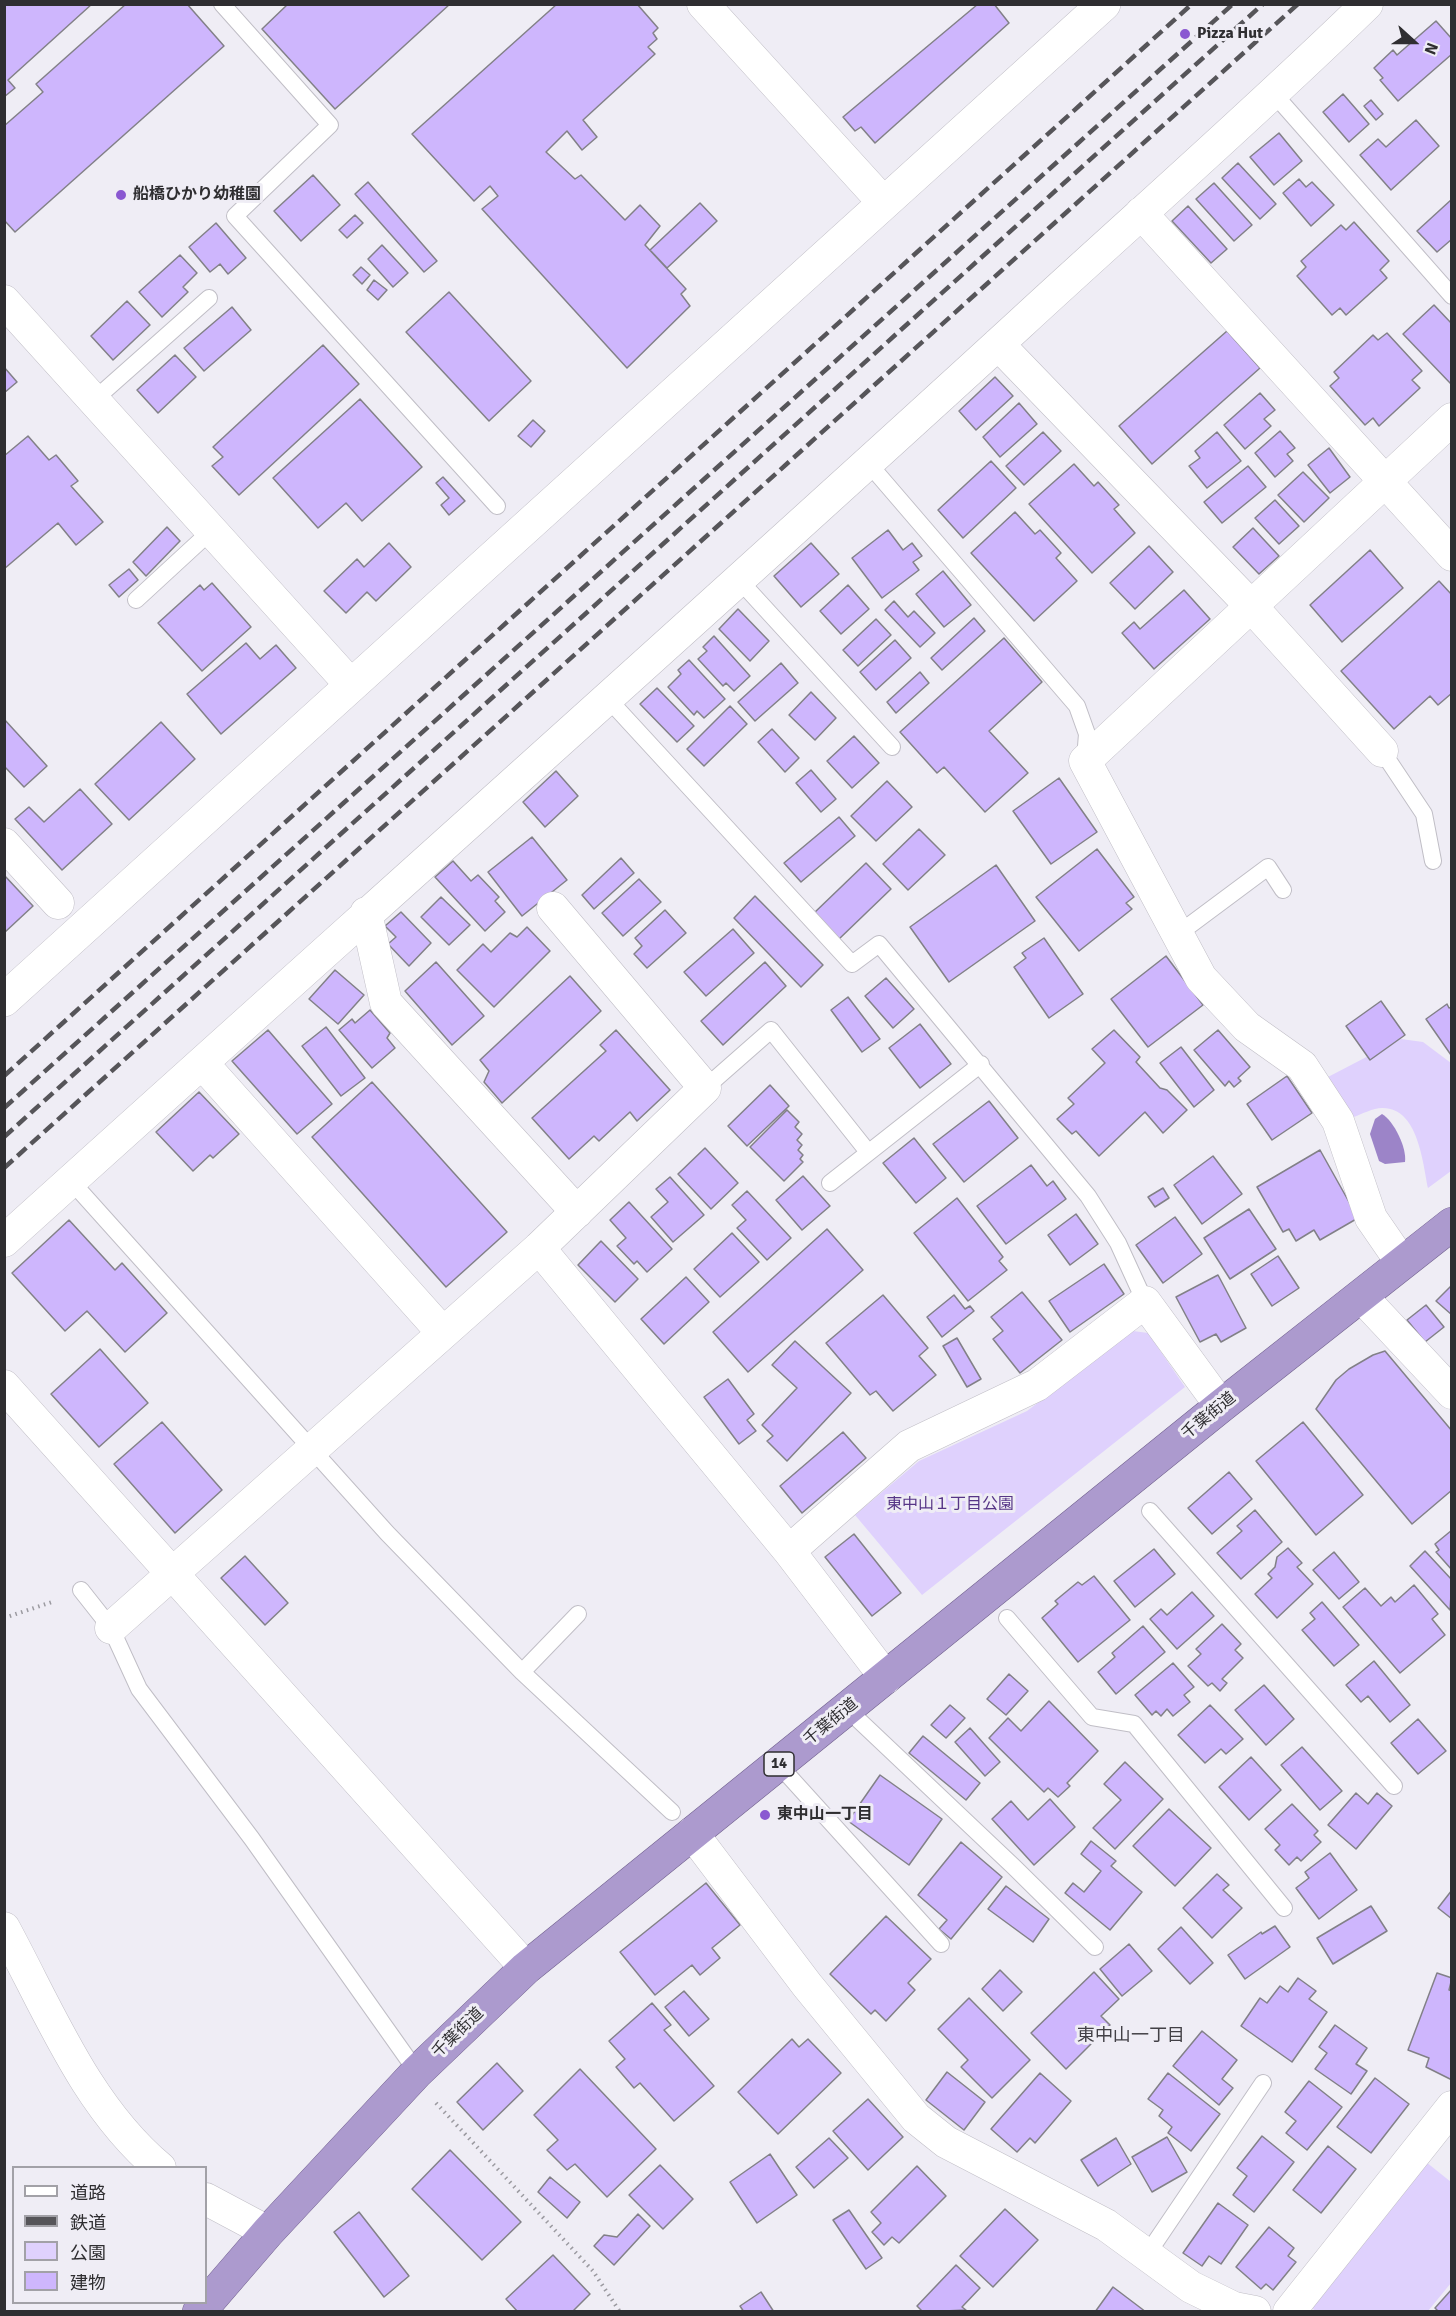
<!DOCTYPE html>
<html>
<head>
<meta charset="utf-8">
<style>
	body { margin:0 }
	#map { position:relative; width:1456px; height:2316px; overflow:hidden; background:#efedf5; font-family:Signika,"Noto Sans JP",sans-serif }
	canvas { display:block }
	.frame { position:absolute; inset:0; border:6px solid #2f2e31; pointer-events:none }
	.legend { position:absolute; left:12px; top:2166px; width:195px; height:138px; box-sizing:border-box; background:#efedf5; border:2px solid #a2a1a7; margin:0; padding:8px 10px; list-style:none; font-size:18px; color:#2f2e31 }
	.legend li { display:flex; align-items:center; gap:12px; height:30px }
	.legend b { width:30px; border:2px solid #a2a1a7 }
	.north { position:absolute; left:1384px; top:12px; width:60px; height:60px; -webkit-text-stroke:4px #efedf5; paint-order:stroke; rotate:111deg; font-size:16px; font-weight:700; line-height:24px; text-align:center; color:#2f2e31 }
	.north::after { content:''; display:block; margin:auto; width:21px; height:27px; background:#2f2e31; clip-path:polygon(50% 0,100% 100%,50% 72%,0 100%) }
</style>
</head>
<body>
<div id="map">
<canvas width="1456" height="2316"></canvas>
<div class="frame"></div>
<ul class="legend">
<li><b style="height:8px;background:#fff"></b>道路</li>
<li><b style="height:8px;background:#565559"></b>鉄道</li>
<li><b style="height:16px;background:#dfd1fd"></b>公園</li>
<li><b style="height:16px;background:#ceb6fd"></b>建物</li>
</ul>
<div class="north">N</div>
</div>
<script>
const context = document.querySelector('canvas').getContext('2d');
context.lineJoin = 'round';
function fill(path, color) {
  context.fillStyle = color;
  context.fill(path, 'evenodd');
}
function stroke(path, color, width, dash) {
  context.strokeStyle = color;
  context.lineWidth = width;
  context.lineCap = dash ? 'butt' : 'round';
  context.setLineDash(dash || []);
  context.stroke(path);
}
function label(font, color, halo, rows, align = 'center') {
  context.font = font + ' Signika,"Noto Sans JP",sans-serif';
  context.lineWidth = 6;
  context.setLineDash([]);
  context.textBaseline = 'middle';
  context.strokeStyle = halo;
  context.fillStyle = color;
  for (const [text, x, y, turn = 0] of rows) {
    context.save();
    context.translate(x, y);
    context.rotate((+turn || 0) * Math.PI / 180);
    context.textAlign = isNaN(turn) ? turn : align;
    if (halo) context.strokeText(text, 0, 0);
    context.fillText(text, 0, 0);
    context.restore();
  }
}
const green = new Path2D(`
	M1401,1039l22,3 28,21v108l-23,17c-5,-25 -10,-81 -46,-80 -9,0 -20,6 -28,9l-26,-40z
	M1133,1331l15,2 37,54 -263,208 -67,-80 64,-54 108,-50z
	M1421,2158l30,24v101l-23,28h-113l-7,-8z`);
const water = new Path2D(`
	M1382,1114c12,7 25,34 23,48l-20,2 -6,-3 -9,-27 5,-15z`);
const building = new Path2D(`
	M4,4h88l-84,76 7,8 -11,9z
	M126,4h61l37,42 -209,186 -11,-12v-94l39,-34 -7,-8z
	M288,4h162l-115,105 -73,-80z
	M557,4h80l21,24 -5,5 4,6 -9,8 7,7 -72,66 14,17 -15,13 -15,-19 -21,21 29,27 6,-4 44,45 15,-15 20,21 -15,19 41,44 -5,5 9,12 -63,62 -145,-159 16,-13 -8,-10 -16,15 -62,-67z
	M978,4h16l15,19 -134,120 -14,-16 -6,4 -12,-14z
	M1436,21l16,18v15l-54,47 -18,-21 3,-2 -9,-10 19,-18 4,5z
	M1343,94l26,30 -20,18 -26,-30z
	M1371,100l12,14 -7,6 -12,-14z
	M1416,120l23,26 -48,44 -31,-35 18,-16 8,8z
	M1279,133l23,28 -28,24 -24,-28z
	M1238,163l38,41 -16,15 -38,-41z
	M313,175l27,30 -39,36 -27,-30z
	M1299,179l7,8 6,-5 22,23 -23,21 -28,-33z
	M368,182l69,79 -13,11 -69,-78z
	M1214,183l38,42 -18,16 -38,-42z
	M1452,199v40l-15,13 -20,-21z
	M700,203l17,18 -50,47 -17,-18z
	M1188,206l39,43 -16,14 -39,-42z
	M355,215l8,8 -16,15 -8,-8z
	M1354,222l35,39 -9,9 7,8 -41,37 -6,-7 -8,7 -35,-39 9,-9 -5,-6 40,-36 5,5z
	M216,223l30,35 -18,16 -8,-10 -10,8 -21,-25z
	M382,245l26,28 -15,14 -25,-28z
	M180,255l17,18 -14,14 5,5 -26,25 -23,-25z
	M361,267l9,8 -8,9 -9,-9z
	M374,280l13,10 -9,10 -11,-10z
	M449,292l82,89 -42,40 -83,-89z
	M127,301l23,24 -37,35 -22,-24z
	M1434,305l18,19 -1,60 -48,-50z
	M232,307l19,23 -47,41 -20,-23z
	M1227,331l33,37 -108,96 -33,-38z
	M1387,333l35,38 -10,9 8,8 -41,38 -6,-8 -8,7 -35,-39 9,-8 -5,-6 39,-37 5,5z
	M323,345l36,39 -120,111 -27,-29 11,-9 -10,-10z
	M175,355l21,22 -38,36 -21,-23z
	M4,367l13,15 -13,11z
	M995,377l18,19 -37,34 -17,-19z
	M1260,393l15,17 -11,9 7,7 -26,23 -21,-24z
	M360,399l62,68 -60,54 -16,-18 -28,25 -45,-50z
	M1019,403l18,21 -37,33 -17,-20z
	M533,420l12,11 -14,16 -13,-11z
	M1280,431l15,17 -8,6 6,7 -18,16 -20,-24z
	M1043,432l18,19 -37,34 -18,-19z
	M1217,432l24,29 -34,27 -18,-22 11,-8 -5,-7z
	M28,436l21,24 7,-5 22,26 -7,5 32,36 -27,23 -18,-22 -54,46v-113z
	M1329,448l21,29 -20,16 -22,-28z
	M991,461l25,27 -53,50 -25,-28z
	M1074,464l20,22 4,-4 21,23 -5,4 21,24 -43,40 -63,-69z
	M1248,466l18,21 -44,36 -18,-21z
	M1303,472l26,26 -25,24 -26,-27z
	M443,477l22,24 -16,14 -8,-10 8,-7 -13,-15z
	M1275,500l24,26 -20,18 -24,-26z
	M1015,512l20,22 5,-4 21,23 -5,5 21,23 -43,40 -63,-68z
	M167,527l13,14 -34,35 -13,-14z
	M1253,528l26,28 -20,18 -26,-27z
	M888,530l15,20 9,-7 10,13 -9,6 6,8 -37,28 -30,-40z
	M389,543l22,24 -35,34 -9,-9 -21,21 -22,-22 33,-32 7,8z
	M811,543l28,31 -38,33 -27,-31z
	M1149,546l24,26 -38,37 -25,-26z
	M1370,550l33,38 -61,54 -32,-37z
	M129,569l9,11 -19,17 -10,-12z
	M943,571l28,34 -27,22 -28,-33z
	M1439,581l13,14v98l-14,12 -8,-9 -36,33 -53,-58z
	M212,583l39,44 -49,44 -44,-48 42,-38 4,5z
	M848,585l21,24 -28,25 -21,-23z
	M1184,590l26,29 -56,50 -32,-36 12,-11 6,7z
	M894,601l14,16 6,-6 21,22 -15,14 -35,-37z
	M738,609l31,32 -19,20 -31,-32z
	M974,618l11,13 -43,39 -11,-12z
	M876,619l15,16 -33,31 -15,-16z
	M714,636l36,40 -16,15 -8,-8 -3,3 -25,-27 9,-8 -4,-4z
	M1004,638l38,44 -53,49 39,42 -43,39 -41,-45 -7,6 -37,-41z
	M895,640l16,18 -35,32 -16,-18z
	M246,643l14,16 16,-14 20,23 -75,66 -34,-40z
	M689,660l36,39 -21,19 -7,-7 -3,4 -26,-28 13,-13 -3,-4z
	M781,663l17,20 -43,38 -17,-19z
	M920,672l9,11 -33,30 -9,-11z
	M657,688l37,38 -17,16 -37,-38z
	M811,692l25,26 -21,22 -26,-25z
	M730,706l17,18 -43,42 -17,-17z
	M4,719l43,47 -23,21 -20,-21z
	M161,722l34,37 -66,61 -34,-36z
	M772,729l27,29 -14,14 -27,-30z
	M854,736l25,27 -27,25 -25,-27z
	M811,770l25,29 -15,13 -25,-29z
	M556,771l22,25 -33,31 -22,-25z
	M1059,778l38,54 -46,32 -38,-53z
	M887,781l25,26 -36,34 -25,-25z
	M80,789l32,35 -50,46 -47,-51 14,-12 15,15z
	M839,817l16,19 -54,46 -17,-19z
	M919,829l26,26 -37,35 -25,-26z
	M532,837l35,43 -45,36 -34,-44z
	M1097,849l37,48 -8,6 6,6 -53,42 -43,-54z
	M621,858l13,15 -40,36 -12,-14z
	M453,861l18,20 7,-6 21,22 -4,4 10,11 -20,19 -50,-54z
	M866,863l25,26 -53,51 -25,-26z
	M996,865l39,56 -86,61 -39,-55z
	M4,875l29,31 -29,27z
	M639,879l22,23 -38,34 -21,-23z
	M755,896l68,69 -22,22 -67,-69z
	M441,897l29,28 -21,20 -28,-28z
	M665,910l21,23 -39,35 -13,-14 8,-8 -7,-8z
	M401,912l30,31 -22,23 -21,-22 8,-7 -11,-11z
	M527,927l23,24 -56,56 -37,-37 26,-26 8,8 19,-19 7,4z
	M733,929l21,24 -48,43 -22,-24z
	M1044,938l39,56 -34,24 -35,-51 12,-9 -4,-5z
	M1166,956l37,49 -55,42 -37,-48z
	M436,962l48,54 -32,29 -47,-54z
	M765,962l21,24 -63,59 -22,-24z
	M335,970l29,25 -26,29 -29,-25z
	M570,976l31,35 -99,92 -18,-21 5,-11 -9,-11z
	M886,978l28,31 -21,19 -28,-32z
	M848,997l32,42 -18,13 -31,-42z
	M1381,1001l24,34 -35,25 -24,-34z
	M1447,1004l2,4 3,-1 -1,48 -25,-36z
	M370,1010l20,23 -3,5 8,10 -23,20 -33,-38 13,-11 3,4z
	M920,1024l31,40 -31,24 -31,-40z
	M326,1027l39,51 -24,18 -39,-50z
	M268,1030l64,74 -35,30 -65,-73z
	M616,1030l54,60 -33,31 -7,-9 -31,29 -5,-5 -25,23 -37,-41 74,-67 -6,-6z
	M1114,1030l26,27 -4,5 24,26 7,2 20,20 -24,23 -18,-21 -46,44 -23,-25 -4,3 -15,-15 17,-15 -6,-6 37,-35 -13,-14z
	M1218,1030l32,37 -12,11 3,3 -7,6 -5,-6 -4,5 -31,-36z
	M1181,1047l33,43 -20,17 -34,-44z
	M1287,1076l25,37 -40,27 -25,-36z
	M372,1082l135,150 -61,55 -134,-150z
	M770,1085l19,21 -42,40 -19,-20z
	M199,1092l40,42 -26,24 -3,-3 -17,16 -37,-39z
	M989,1101l29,37 -54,44 -31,-38z
	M787,1110l12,12 -4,5 7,7 -5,6 5,5 -4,5 5,5 -3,4 3,3 -19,19 -34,-34z
	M914,1138l32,40 -30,25 -33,-40z
	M705,1148l33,35 -27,26 -33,-35z
	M1320,1150l38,68 -38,22 -6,-10 -18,11 -7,-12 -6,3 -26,-45z
	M1213,1156l29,38 -40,30 -28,-39z
	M1031,1165l16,21 6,-5 13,18 -60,45 -29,-38z
	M803,1176l27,30 -28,24 -26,-30z
	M670,1177l34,38 -31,27 -22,-25 17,-15 -12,-13z
	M1163,1188l6,10 -14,9 -7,-10z
	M747,1191l44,47 -24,22 -30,-32 9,-8 -14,-15z
	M957,1198l46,59 -4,4 8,9 -39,31 -54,-68z
	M629,1202l43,47 -25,23 -10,-11 -3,3 -17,-18 9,-8 -16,-18z
	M1249,1209l27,40 -46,30 -26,-41z
	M1076,1214l22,30 -28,21 -22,-30z
	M1175,1217l27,37 -39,29 -27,-38z
	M69,1220l46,50 7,-7 45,50 -42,39 -38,-41 -22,20 -53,-58z
	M827,1229l36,41 -115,102 -35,-40z
	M732,1233l27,29 -39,35 -26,-28z
	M601,1241l37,38 -23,23 -37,-37z
	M1278,1256l21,32 -27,18 -21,-32z
	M1104,1264l20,30 -54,38 -21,-31z
	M1218,1275l28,53 -25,14 -5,-8 -16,8 -24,-45z
	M686,1277l23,25 -45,42 -23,-25z
	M1452,1285v30l-16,-14z
	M1022,1292l40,48 -42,33 -27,-34 10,-8 -12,-14z
	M883,1295l45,53 -9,8 17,19 -43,36 -17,-20 -6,4 -44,-52z
	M954,1295l11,14 5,-3 4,5 -32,26 -15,-20z
	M1426,1305l18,22 -19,15 -18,-22z
	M957,1338l24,41 -14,8 -24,-41z
	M795,1341l56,52 -64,68 -20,-20 6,-5 -11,-11 35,-37 -25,-23z
	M100,1349l48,54 -49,44 -48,-53z
	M1385,1351l67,80v59l-40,34 -96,-115 20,-29 13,-11 24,-14z
	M728,1379l26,35 -7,6 9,11 -17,13 -35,-47z
	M162,1422l60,68 -47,43 -61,-69z
	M1303,1422l60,73 -47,40 -60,-74z
	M843,1432l23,26 -64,55 -22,-27z
	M1229,1472l23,27 -40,35 -24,-26z
	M1255,1510l27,32 -41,37 -24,-26 25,-22 -5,-5z
	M1452,1530v40l-16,-18 3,-2 -4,-6z
	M854,1534l47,59 -29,23 -47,-59z
	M1288,1548l14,15 -5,4 16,17 -36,34 -22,-24 17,-16 -4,-4 7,-7 2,-10z
	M1154,1549l21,25 -40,33 -21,-26z
	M1425,1551l27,29 -2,30 -40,-44z
	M1334,1552l25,30 -20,17 -26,-29z
	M245,1556l43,47 -23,22 -44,-47z
	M1094,1576l36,44 -52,42 -36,-44 16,-14 -3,-3 23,-19 4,3z
	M1414,1585l24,29 -6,5 13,16 -45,38 -57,-66 22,-19 16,18 10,-9 4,5z
	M1192,1592l22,24 -37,33 -27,-30 11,-10 6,6z
	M1322,1602l37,43 -25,21 -32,-36 13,-11 -5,-6z
	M1222,1624l19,20 -6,6 8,8 -21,21 5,4 -7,8 -8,-8 -4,3 -20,-20 13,-12 -5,-5z
	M1143,1626l22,26 -49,42 -18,-22 17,-15 -3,-4z
	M1374,1661l36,44 -20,17 -22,-26 -7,6 -15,-17z
	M1173,1663l21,24 -10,8 6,7 -17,14 -6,-7 -6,7 -5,-5 -4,4 -17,-20z
	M1009,1674l19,17 -22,24 -19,-16z
	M1264,1685l30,34 -28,26 -31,-35z
	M1049,1701l49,50 -31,32 3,3 -12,11 -10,-9 -4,4 -55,-54 19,-20 13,13z
	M950,1705l15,13 -19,20 -15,-13z
	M1210,1705l33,34 -17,15 -5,-5 -16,14 -27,-28z
	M1418,1719l28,32 -28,23 -27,-31z
	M970,1728l30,34 -15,14 -30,-34z
	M923,1736l57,47 -14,17 -57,-47z
	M1302,1747l40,44 -22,19 -39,-45z
	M1251,1757l30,33 -32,30 -30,-33z
	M1125,1762l38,37 -48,50 -22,-21 28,-28 -17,-16z
	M880,1775l62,44 -33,46 -61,-44z
	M1356,1793l12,11 9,-11 15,13 -36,43 -28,-24z
	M1050,1799l25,28 -41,38 -42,-46 19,-18 17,19z
	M1292,1804l26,27 -4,4 7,7 -20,19 -4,-4 -8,8 -14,-15 5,-5 -15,-16z
	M1169,1809l42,39 -36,38 -42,-40z
	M1091,1841l25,20 -5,5 31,26 -32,38 -45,-37 8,-10 11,9 17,-21 -20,-17z
	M961,1842l41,35 -51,62 -12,-10 8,-9 -29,-25z
	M1330,1853l27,37 -38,29 -23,-31 13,-10 -4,-6z
	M1217,1874l12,11 -6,5 19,18 -30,30 -29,-30z
	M706,1883l34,42 -28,23 8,10 -20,17 -8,-10 -37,30 -35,-43z
	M1006,1886l43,33 -16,23 -45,-33z
	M1452,1890v29l-14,-11z
	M1371,1906l16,25 -54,33 -16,-26z
	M886,1916l45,43 -23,24 7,7 -29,31 -11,-11 -4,4 -41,-40z
	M1275,1926l15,21 -45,32 -17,-24 33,-23 1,2z
	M1181,1927l32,36 -23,21 -32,-35z
	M1129,1944l23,27 -30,25 -22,-27z
	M1000,1970l22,22 -19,19 -21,-22z
	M1094,1972l25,27 -18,17 9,9 -44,44 -35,-36z
	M1437,1973l15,5 -3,12 3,1v89l-26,-13 3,-9 -21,-8z
	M1298,1978l18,13 -7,8 18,13 -35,50 -51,-36 19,-28 7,5 13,-17 8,6z
	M684,1991l25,28 -20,17 -24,-29z
	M969,1998l61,62 -38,38 -31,-31 7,-7 -30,-31z
	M652,2003l19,22 -7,5 50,56 -40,35 -34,-38 -6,5 -18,-21 9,-8 -16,-18z
	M1335,2025l32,23 -11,16 11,7 -16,23 -36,-25 12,-16 -8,-6z
	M1202,2031l35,29 -15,19 11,9 -14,17 -46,-39z
	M792,2039l7,8 9,-8 33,34 -63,61 -40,-42z
	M497,2063l26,28 -40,39 -26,-28z
	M580,2069l76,80 -49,48 -32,-33 -8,6 -20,-20 11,-10 -24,-25z
	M947,2072l38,30 -21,28 -38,-30z
	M1040,2073l31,28 -36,42 -5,-5 -13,14 -26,-23z
	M1168,2073l52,41 -29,37 -23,-18 4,-6 -13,-11 4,-6 -15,-11z
	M1375,2078l34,26 -38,49 -34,-26z
	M1309,2081l33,26 -35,43 -21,-17 10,-12 -11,-9z
	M868,2099l35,38 -35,33 -35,-39z
	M1262,2136l32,26 -40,50 -21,-17 14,-19 -10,-8z
	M1167,2137l20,35 -35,20 -20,-35z
	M829,2138l19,20 -34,30 -18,-21z
	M1116,2138l15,26 -33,22 -17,-26z
	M1328,2146l28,23 -35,44 -28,-23z
	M450,2150l71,72 -39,38 -70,-71z
	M770,2154l27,41 -40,28 -27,-41z
	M660,2165l33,34 -30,30 -34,-34z
	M917,2166l29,30 -47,47 -7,-6 -8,8 -12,-13 9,-9 -10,-11z
	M550,2177l30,25 -13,16 -29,-26z
	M1218,2203l30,22 -27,39 -12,-8 -7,10 -19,-13z
	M1005,2209l33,31 -45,47 -33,-31z
	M849,2210l33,48 -16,11 -33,-49z
	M359,2212l50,64 -25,21 -50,-65z
	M638,2214l12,12 -36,39 -20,-19 10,-11 13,2z
	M1269,2227l25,21 -6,8 8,6 -23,28 -7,-6 -5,5 -25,-22z
	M553,2255l37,39 -18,18h-54l-12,-13z
	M956,2265l24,23 -18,19 4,3 -43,2 -6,-6z
	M1113,2287l33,25h-51z
	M1452,2289v23h-13l-4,-4z
	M761,2292l13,20h-30l-4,-6z`);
const path = new Path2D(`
	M4,1618l51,-17
	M436,2103l157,168 27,41`);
const service = new Path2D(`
	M222,4l108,121 -95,91 262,290
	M1274,94l178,202
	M94,400l115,-102
	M869,464l208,242 10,28 -2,25
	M740,581l152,166
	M136,600l76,-70
	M609,700l243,264 27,-20 209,252 30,47 27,59
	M1382,751l42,63 9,47
	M1178,934l90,-67 15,23
	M705,1088l66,-58 97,122
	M71,1181l316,352 135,139 150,140
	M830,1183l151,-119
	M1150,1511l244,275
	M81,1590l30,38 28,61 113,150 165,233
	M1007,1618l85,99 42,7 150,184
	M522,1672l56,-58
	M847,1709l167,158 81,80
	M778,1764l163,180
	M1146,2256l117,-173`);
const minor = new Path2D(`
	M703,4l181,199
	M1141,213l311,342
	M4,301l347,384
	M998,344l253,262 131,145
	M4,844l54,59
	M366,913l20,90 191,209
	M202,1063l241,270
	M4,1241c339,-306 680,-609 1016,-917 116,-107 234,-210 347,-320
	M539,1248l250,303 97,127
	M1402,1263l-31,-45 -33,-97 -36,-55 -55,-39 -46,-49 -116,-217 367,-342
	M1361,1296l91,97
	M4,1386l522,582
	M789,1551l120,-105 128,-61 108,-83 76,104
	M111,1628l428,-380 166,-160 -152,-180
	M692,1833l115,152 109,133 30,24 160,83 85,62 43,21 21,4
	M4,1928c45,83 82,178 156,240
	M206,2199l62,33
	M1289,2312l163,-205`);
const tertiary = new Path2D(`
	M4,1000l1100,-996`);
const trunk = new Path2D(`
	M199,2312l69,-80 149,-160 109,-104 695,-562 231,-182`);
const rail = new Path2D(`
	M4,1076l1188,-1072
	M4,1108l1229,-1104
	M4,1137l1259,-1133
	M4,1168l1294,-1164`);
const markers = [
	[1185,34,6,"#8a58d1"],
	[121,195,6,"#8a58d1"],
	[765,1815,6,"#8a58d1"]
];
const shields = [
	[779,1764,30]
];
const shieldNames = [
	["14",779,1764]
];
const poiNames = [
	["Pizza Hut",1197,34],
	["船橋ひかり幼稚園",133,195],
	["東中山一丁目",777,1815]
];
const streetNames = [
	["千葉街道",1209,1416,-39],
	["千葉街道",831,1722,-39],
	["千葉街道",458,2033,-44]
];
const parkNames = [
	["東中山１丁目公園",950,1505]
];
const neighbourhoodNames = [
	["東中山一丁目",1131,2036]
];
fill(green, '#dfd1fd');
fill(water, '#9c84c8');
fill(building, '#ceb6fd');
stroke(building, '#828087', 1.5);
stroke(service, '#c0bec6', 18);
stroke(minor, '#c0bec6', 33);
stroke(tertiary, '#c0bec6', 34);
stroke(trunk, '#73638f', 34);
stroke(path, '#9b9aa0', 4, [1.5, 4.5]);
stroke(service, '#fff', 16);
stroke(minor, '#fff', 32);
stroke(tertiary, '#fff', 33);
stroke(trunk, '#ac9ace', 33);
stroke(rail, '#565559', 4.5, [12, 6]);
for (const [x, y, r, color] of markers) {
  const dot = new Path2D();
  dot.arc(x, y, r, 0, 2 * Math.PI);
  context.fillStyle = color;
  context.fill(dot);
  stroke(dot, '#efedf5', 2);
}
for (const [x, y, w] of shields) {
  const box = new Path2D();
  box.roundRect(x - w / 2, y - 12, w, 24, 4.5);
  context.fillStyle = '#efedf5';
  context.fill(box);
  stroke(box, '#2f2e31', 1.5);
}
label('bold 15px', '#2f2e31', null, shieldNames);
label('bold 16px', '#2f2e31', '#efedf5', poiNames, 'left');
label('16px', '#2f2e31', '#efedf5', streetNames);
label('16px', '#563586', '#efedf5', parkNames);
label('18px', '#424046', '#efedf5', neighbourhoodNames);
</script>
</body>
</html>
